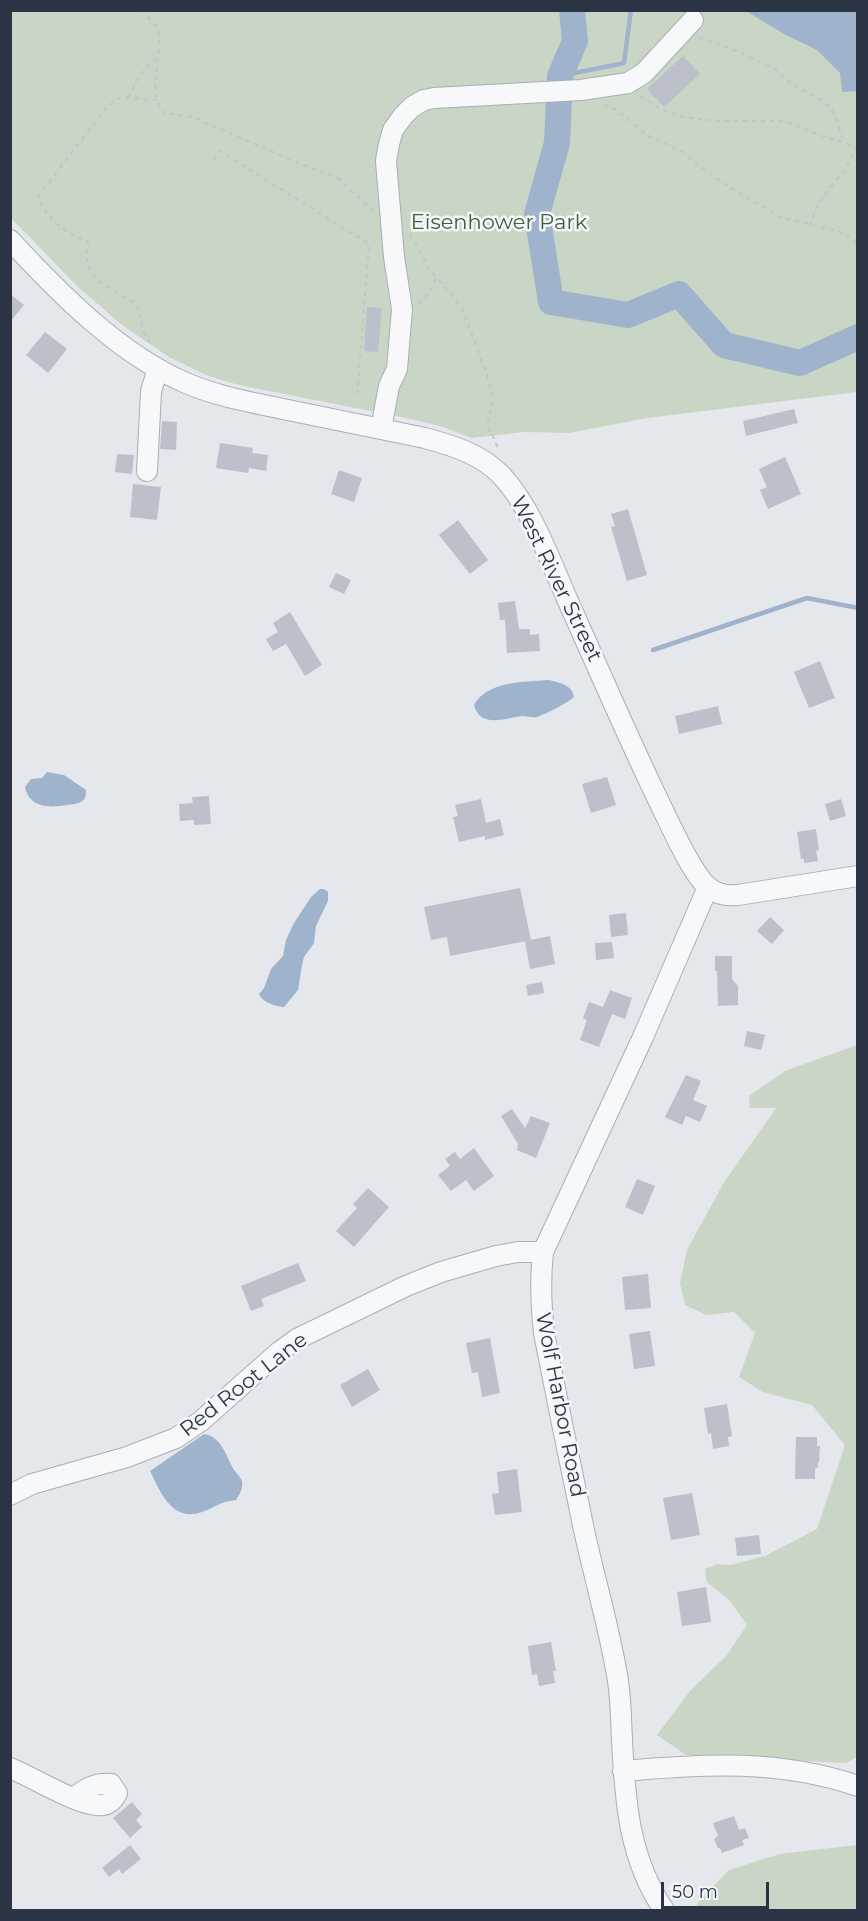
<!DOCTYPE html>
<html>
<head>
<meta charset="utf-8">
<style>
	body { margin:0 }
	#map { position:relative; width:868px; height:1921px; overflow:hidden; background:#e4e7ec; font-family:Montserrat,sans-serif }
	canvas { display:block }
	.frame { position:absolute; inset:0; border:12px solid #2b3445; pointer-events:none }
	.scale { position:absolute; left:661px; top:1882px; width:108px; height:27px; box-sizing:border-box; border:3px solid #2b3445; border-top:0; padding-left:8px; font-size:18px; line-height:21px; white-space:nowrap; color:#2b3445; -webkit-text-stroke:4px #f4f6f9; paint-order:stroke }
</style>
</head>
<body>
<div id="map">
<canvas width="868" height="1921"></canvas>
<div class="frame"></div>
<div class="scale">50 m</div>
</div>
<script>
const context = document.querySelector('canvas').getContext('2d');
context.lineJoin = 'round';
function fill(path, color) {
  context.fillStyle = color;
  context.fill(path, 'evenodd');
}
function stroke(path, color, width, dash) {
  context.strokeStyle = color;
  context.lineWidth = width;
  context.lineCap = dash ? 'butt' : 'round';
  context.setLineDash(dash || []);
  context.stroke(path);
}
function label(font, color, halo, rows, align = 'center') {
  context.font = font + ' Montserrat,sans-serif';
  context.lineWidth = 5;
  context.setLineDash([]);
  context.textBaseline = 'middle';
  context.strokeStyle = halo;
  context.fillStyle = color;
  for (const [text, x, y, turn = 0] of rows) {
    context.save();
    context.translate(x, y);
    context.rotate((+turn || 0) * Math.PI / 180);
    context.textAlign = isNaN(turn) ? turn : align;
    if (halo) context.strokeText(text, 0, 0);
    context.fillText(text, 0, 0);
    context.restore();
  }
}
const green = new Path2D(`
	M11,11h846v381l-210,26 -78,15 -45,-1 -52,6 -29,-11 -27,-7 -177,-35 -31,-9 -39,-19 -47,-32 -44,-38 -67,-69z
	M857,1045v712l-11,6 -160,-8 -29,-20 33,-44 37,-36 20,-30 -17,-24 -23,-19 -2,-13 12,-5 13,1 35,-9 52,-27 28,-84 -33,-40 -49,-13 -24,-15 16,-44 -21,-21 -28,3 -21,-10 -5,-22 7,-33 36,-66 53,-76h-26l-1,-12 36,-25z
	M857,1845v65h-163l5,-9 30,-31 51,-16z`);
const water = new Path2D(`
	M746,11h111v80l-15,1 -2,-19 -23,-23 -33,-16z
	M549,680c10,3 23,4 25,17 -5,5 -30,18 -37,20 -6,1 -9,-1 -15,-1 -16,2 -42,13 -48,-11 13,-24 50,-23 75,-25z
	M47,772l17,3 22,15c0,5 0,9 -5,12 -4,2 -9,2 -14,3 -17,3 -38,3 -42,-18l6,-8 11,-1z
	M320,889h4l4,3v9l-12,25 -2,17 -10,14 -2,8 -4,25 -14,17c-8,0 -22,-5 -25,-13l5,-6 7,-19 12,-13 3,-16 8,-17 17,-26z
	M204,1434c18,3 22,22 30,36 4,5 10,10 8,16 0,5 -4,10 -6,14 -18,2 -19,7 -34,12 -30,11 -42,-21 -52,-41z`);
const stream = new Path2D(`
	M560,76l64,-13 7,-53
	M653,650l154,-52 51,10`);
const river = new Path2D(`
	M572,10l3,31 -15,35 -3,67 -20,71 14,88 77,13 51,-21 45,51 76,18 58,-26`);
const building = new Path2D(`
	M683,56l17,18 -36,33 -17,-18z
	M10,294l14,11 -14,17z
	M367,307l15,1 -4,44 -14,-1z
	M45,332l22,17 -19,24 -22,-18z
	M794,409l4,14 -52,13 -3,-15z
	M162,421l15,1 -1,28 -16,-1z
	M220,443l33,5 -1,5 16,2 -2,16 -17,-3 -1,5 -32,-5z
	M117,454l17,1 -2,19 -17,-2z
	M785,457l16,37 -33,15 -8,-19 7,-3 -8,-18z
	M339,470l23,8 -8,24 -23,-8z
	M133,484l28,3 -4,33 -27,-3z
	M628,509l19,66 -20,6 -16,-54 4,-1 -4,-12z
	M458,520l30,40 -18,14 -31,-39z
	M336,573l15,7 -7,14 -15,-7z
	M515,601l4,28h11v6l9,-1 1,17 -33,2 -2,-33h-5l-2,-17z
	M290,612l32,53 -17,11 -19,-32 -13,7 -7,-12 12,-7 -5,-9z
	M820,661l15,37 -26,10 -15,-36z
	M718,706l4,18 -43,10 -4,-18z
	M607,777l9,28 -25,8 -9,-29z
	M209,796l2,28 -17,1v-5l-14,1 -1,-17 14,-1 -1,-6z
	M481,799l5,24 14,-4 4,16 -19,5v-4l-26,6 -6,-25 5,-1 -3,-11z
	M841,799l5,17 -16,5 -5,-17z
	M816,829l3,21 -3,1 2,10 -14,2v-4h-3l-4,-27z
	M520,888l11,52 -81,16 -3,-19 -16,3 -7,-33z
	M626,913l2,22 -17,2 -2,-22z
	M770,917l14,13 -12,14 -15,-13z
	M550,936l5,28 -25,5 -5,-28z
	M612,942l2,16 -18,2 -1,-17z
	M715,956h17v23l6,7v19l-20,1 -1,-35h-2z
	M542,982l2,11 -16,3 -2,-11z
	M610,990l22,8 -7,21 -13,-5 -13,33 -19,-7 7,-20 -4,-2 6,-16 14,5z
	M747,1031l18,4 -4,15 -17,-4z
	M686,1075l15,6 -8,19 14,6 -7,16 -14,-6 -4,9 -17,-8z
	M512,1109l13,19 6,-12 19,7 -14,35 -19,-8 1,-6 -17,-28z
	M474,1148l20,28 -20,15 -8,-11 -15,11 -13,-16 12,-9 -5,-7 10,-7 5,7z
	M637,1179l18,7 -12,29 -18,-8z
	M368,1188l21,19 -35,40 -18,-16 21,-23 -4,-4z
	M298,1263l8,18 -45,18 3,7 -13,5 -10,-25z
	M648,1274l3,34 -26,2 -3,-33z
	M650,1331l5,35 -21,3 -5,-35z
	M490,1338l10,55 -18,4 -4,-25 -6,1 -6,-30z
	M368,1369l12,21 -28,17 -12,-22z
	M727,1404l5,32 -4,1 1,9 -16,3 -2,-16 -3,1 -4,-26z
	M796,1437h21v9h3l-1,16h-1v5l-3,2v10h-20z
	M517,1469l5,43 -27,3 -3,-21 7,-1 -2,-21z
	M692,1493l8,42 -29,5 -8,-42z
	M759,1535l2,19 -24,2 -2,-18z
	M706,1587l5,35 -29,4 -5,-34z
	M551,1642l5,29h-3l2,12 -16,3 -2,-12 -5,1 -4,-29z
	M132,1802l10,12 -6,6 6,7 -12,11 -17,-20z
	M734,1816l5,14 6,-2 4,10 -7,2 2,5 -22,8 -2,-5h-2l-4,-9 4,-3 -5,-13z
	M130,1845l11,14 -19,15 -3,-5 -10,8 -7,-9z`);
const path = new Path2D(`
	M142,10l14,16 4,11 -5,48 1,15 8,13 28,4 109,47 37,14 35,33
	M699,37l45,17 31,15 17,15 33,18 9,11 10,30
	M640,96l22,14 21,7 34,4h68l34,14 39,12
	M129,98c5,-17 16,-30 29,-42
	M604,105l11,4 32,26 36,17 16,14 34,23 47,28 61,15 11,7 6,6
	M214,160l6,-9 149,93 -12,153
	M809,226l9,-22 29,-38 10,-20
	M409,235l5,5 15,29 33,39 25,67 6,24 -6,28 5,7 7,17
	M418,304l12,-13 6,-13
	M150,343c-3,-5 -7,-11 -8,-17 -2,-8 0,-15 -7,-22 -4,-4 -11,-7 -16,-10 -27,-15 -35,-21 -31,-53 -22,-6 -41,-22 -50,-44l68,-89c4,-3 9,-8 13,-10 7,-3 27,3 37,2`);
const minor = new Path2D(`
	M10,240c49,53 109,114 176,143 30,13 64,19 97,26 47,10 95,19 142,29 29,8 56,16 77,38 30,33 48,84 66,125 31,69 61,139 94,207 10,20 30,66 46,79 9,8 19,9 30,8l120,-19
	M381,429l8,-43 8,-17 5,-60 -8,-52 -8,-96 3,-17 4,-14 10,-14 9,-9 12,-7 10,-2 147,-8 47,-7 16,-10 49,-53
	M147,471l4,-80 7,-22
	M10,1495l22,-11 95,-27 49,-19 25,-17 78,-69 18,-13 109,-53 35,-14 55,-16 22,-4h25
	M10,1768c23,9 71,40 93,37 6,-1 11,-6 14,-12l-6,-9c-15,-2 -26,4 -37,14
	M623,1771c81,-7 156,-12 235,15
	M664,1910c-35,-51 -39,-109 -42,-170 -1,-19 -1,-39 -4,-59 -8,-51 -23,-100 -34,-151 -14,-66 -27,-131 -40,-197 -3,-27 -4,-54 -1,-81l100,-215 65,-150`);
const parkNames = [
	["Eisenhower Park",499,223]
];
const streetNames = [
	["West River Street",556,579,64],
	["Red Root Lane",244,1385,-38],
	["Wolf Harbor Road",560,1405,79]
];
fill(green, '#c9d6c5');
fill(water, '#9fb4cc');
stroke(stream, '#9fb4cc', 4.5);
stroke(river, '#9fb4cc', 26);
fill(building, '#bbc0ca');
stroke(minor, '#a9aeb7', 22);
stroke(path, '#c2c5cb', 2, [4.5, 4.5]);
stroke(minor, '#f7f8fa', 20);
label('21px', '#3f6138', '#f4f6f9', parkNames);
label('21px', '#2b3445', '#f4f6f9', streetNames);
</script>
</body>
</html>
